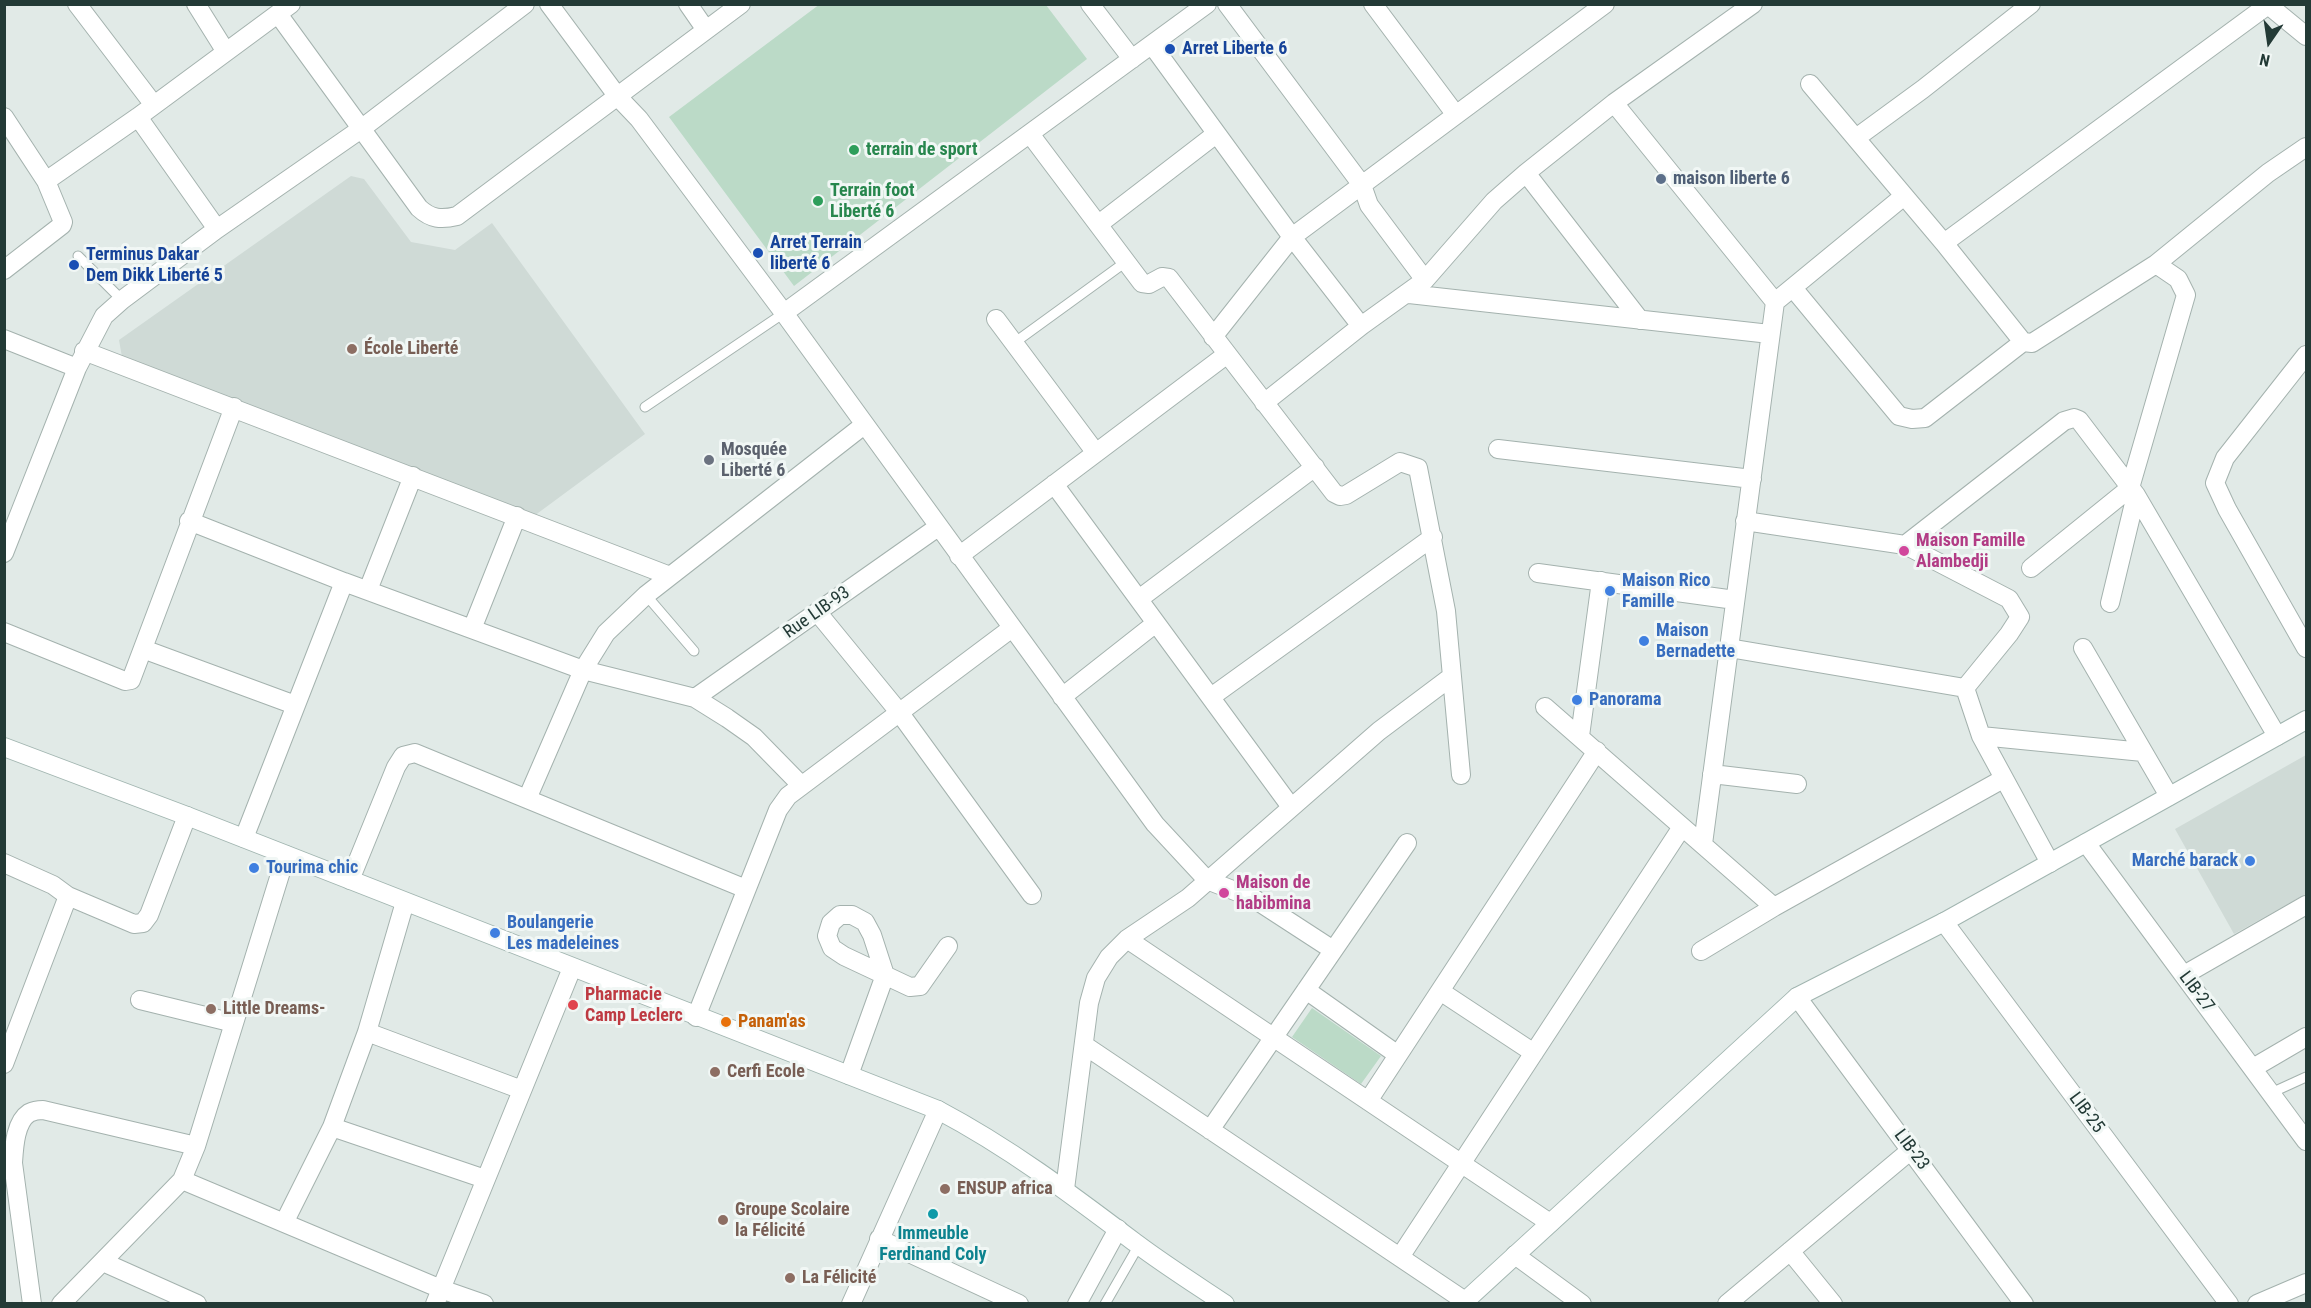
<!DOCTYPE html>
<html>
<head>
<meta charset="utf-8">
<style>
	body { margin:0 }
	#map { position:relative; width:2311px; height:1308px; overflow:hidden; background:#e1eae7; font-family:"Roboto Condensed",sans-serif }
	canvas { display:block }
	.frame { position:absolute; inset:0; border:6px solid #233a36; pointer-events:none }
	.north { position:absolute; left:2239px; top:12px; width:60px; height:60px; -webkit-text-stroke:4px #f1f7f5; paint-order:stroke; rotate:193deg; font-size:16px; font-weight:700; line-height:24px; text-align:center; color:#233a36 }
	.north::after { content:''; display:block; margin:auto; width:21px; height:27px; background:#233a36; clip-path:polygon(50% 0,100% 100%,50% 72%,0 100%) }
</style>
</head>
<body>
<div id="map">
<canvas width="2311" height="1308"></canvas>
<div class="frame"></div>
<div class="north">N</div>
</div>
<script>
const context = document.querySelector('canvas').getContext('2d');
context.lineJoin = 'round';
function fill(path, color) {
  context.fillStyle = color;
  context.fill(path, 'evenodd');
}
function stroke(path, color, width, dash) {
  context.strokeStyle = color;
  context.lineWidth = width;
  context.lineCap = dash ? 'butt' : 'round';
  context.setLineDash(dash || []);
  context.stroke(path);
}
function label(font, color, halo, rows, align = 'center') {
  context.font = font + ' "Roboto Condensed",sans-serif';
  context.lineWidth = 6;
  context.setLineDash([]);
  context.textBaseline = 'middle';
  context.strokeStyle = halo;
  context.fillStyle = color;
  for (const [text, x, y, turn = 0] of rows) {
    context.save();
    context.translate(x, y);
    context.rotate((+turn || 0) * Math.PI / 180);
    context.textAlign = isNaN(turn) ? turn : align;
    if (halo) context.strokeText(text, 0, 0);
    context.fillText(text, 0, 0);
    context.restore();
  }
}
const built = new Path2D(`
	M351,176l13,3 47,63 44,8 37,-27 153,211 -111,82 -412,-159 -3,-17z
	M2306,755v139l-72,40 -59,-105z`);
const green = new Path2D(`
	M820,4l226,1 41,54 -293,227 -125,-169z
	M1312,1008l69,48 -20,28 -69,-47z`);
const lane = new Path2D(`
	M78,256l44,44
	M1014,343l113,-82
	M645,407l139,-94
	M646,595l48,56
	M2271,1093l35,-16
	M1105,1304l34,-59`);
const street = new Path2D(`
	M77,4l77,101
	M196,4l30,48
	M549,4l69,93 21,22 145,194 371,511 52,56 46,18 80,52
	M688,4l18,26
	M1090,4l42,55
	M1227,4l135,181 7,20 56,75
	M1373,4l83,111
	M2267,4l39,32
	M278,14l141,194c12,11 22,12 38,8l284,-212
	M1152,45l140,192 69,89
	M1810,84l134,159 79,99
	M1614,103l161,199
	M4,117l42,64 17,41 -1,3 -58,45
	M138,117l79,112
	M1030,134l112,149 7,1 13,-7 7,1 165,215 6,3 6,-1 54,-33 18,6 28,143 15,164
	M1856,138l67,-49 108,-85
	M1526,173l114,147
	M46,181l92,-64 153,-113
	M1099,224l117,-90
	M1944,243l324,-238
	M2156,264l112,-91 38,-26
	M1793,288l106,128 13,3 13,-1 98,-76 9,1 124,-79 22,15 8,16 -56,193 -99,80
	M1409,294l361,40
	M784,313l423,-309
	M996,319l100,134
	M1213,337l79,-100 313,-233
	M4,339l73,29
	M84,351l586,225
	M2306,355l-81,103 -10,25 12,26 79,139
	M1264,403l97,-77 64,-46 69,-79 32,-28 88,-70 139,-99
	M1498,449l254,30
	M1054,484l237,323
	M189,521l155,61 239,88 112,28 32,20 27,19 47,48
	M1745,521l160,24 159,-124 10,-3 5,2 57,75 141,241
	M1905,545l104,54 11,18 -11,17 -44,54
	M4,553l73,-185 27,-52 18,-16 95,-71 144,-100 164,-125
	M959,556l267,-201
	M1538,573l197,27
	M368,590l45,-114
	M1139,599l176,-132
	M2110,603l26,-108
	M818,613l81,99 133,183
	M472,629l45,-113
	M4,632l121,49 6,-1 103,-273
	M1729,648l236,40
	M2083,648l86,148
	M143,649l152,56
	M1965,688l16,48 69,127
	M1062,697l94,-74
	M1211,697l222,-160
	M695,698l243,-171
	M1545,707l229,200
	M1580,736l21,-155
	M1981,736l162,16
	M1712,774l85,10
	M527,799l56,-129 23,-37 40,-38 218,-170
	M244,838l100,-256
	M2086,843l220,298
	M1703,844l72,-542 129,-106
	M4,863l49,22 15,11
	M350,880l46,-113 7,-11 12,-3 331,136
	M1944,922l285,382
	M1127,939l423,284
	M1701,951l73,-44 229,-128
	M2184,975l122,-70
	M1306,990l92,65
	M1440,991l94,62
	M1797,997l227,307
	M140,1000l94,23
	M696,1017l82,-207 10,-14 224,-168
	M367,1032l155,58
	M1084,1045l381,256
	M4,1064l64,-168 66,28 9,-1 6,-8 38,-99
	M2253,1068l53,-31
	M849,1075l36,-100 -13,-40 -7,-13 -13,-7h-12l-9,8 -4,13 5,12 12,8 66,31 10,-1 28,-40
	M1368,1101l229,-350
	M332,1127l153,52
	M1210,1130l197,-287
	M4,1160l9,3 19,141
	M13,1163c1,-15 2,-41 16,-50 4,-2 10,-3 14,-3l153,36
	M182,1180l259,109 43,15
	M1065,1189l24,-186 7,-25 13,-21 18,-18 61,-41 191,-167 72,-54
	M284,1223l48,-96 35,-95 38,-130
	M879,1239l140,65
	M1790,1251l43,53
	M1515,1255l67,49
	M1400,1257l282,-430
	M103,1262l94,42
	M61,1304l121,-124 14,-34 90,-291
	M435,1304l137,-336
	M851,1304l87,-194
	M1077,1304l41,-75
	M1727,1304l184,-154
	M2257,1304l49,-21`);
const secondary = new Path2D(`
	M4,747l183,69 751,294c72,38 134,85 199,134 28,21 58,40 88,60
	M1462,1304l335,-307 147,-75 362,-202`);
const markers = [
	[1170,49,6,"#1a4fb4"],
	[854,150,6,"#2e9e5b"],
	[1661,179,6,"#5c6f8a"],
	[818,201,6,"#2e9e5b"],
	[758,253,6,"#1a4fb4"],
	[74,265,6,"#1a4fb4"],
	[352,349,6,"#8d6e63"],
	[709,460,6,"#6b7280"],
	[1904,551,6,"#d1479c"],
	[1610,591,6,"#3f7fe0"],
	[1644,641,6,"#3f7fe0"],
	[1577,700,6,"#3f7fe0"],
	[2250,861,6,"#3f7fe0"],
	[254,868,6,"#3f7fe0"],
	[1224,893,6,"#d1479c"],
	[495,933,6,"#3f7fe0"],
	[573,1005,6,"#e0444e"],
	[211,1009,6,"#8d6e63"],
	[726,1022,6,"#e8710a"],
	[715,1072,6,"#8d6e63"],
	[945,1189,6,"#8d6e63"],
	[933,1214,6,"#0f9aa8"],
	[723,1220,6,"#8d6e63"],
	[790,1278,6,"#8d6e63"]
];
const transitNames = [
	["Arret Liberte 6",1182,49],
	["Arret Terrain",770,243],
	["liberté 6",770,264],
	["Terminus Dakar",86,255],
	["Dem Dikk Liberté 5",86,276]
];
const leisureNames = [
	["terrain de sport",866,150],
	["Terrain foot",830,191],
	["Liberté 6",830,212]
];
const serviceNames = [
	["maison liberte 6",1673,179]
];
const educationNames = [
	["École Liberté",364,349],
	["Little Dreams-",223,1009],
	["Cerfi Ecole",727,1072],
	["ENSUP africa",957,1189],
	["Groupe Scolaire",735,1210],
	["la Félicité",735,1231],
	["La Félicité",802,1278]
];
const worshipNames = [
	["Mosquée",721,450],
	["Liberté 6",721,471]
];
const hotelNames = [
	["Maison Famille",1916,541],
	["Alambedji",1916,562],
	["Maison de",1236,883],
	["habibmina",1236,904]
];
const shopNames = [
	["Maison Rico",1622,581],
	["Famille",1622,602],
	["Maison",1656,631],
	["Bernadette",1656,652],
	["Panorama",1589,700],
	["Marché barack",2238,861,"right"],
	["Tourima chic",266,868],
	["Boulangerie",507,923],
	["Les madeleines",507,944]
];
const streetNames = [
	["Rue LIB-93",817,613,-35],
	["LIB-27",2196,992,53],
	["LIB-25",2086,1113,53],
	["LIB-23",1911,1150,53]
];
const healthNames = [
	["Pharmacie",585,995],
	["Camp Leclerc",585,1016]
];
const foodNames = [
	["Panam'as",738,1022]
];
const cultureNames = [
	["Immeuble",933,1234],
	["Ferdinand Coly",933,1255]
];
fill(built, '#cfdad6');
fill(green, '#bbdac7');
stroke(lane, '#a4b2ae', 11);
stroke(street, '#a4b2ae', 20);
stroke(secondary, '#a1b5b0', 20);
stroke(lane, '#fff', 9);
stroke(street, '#fff', 18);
stroke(secondary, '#fff', 18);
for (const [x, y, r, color] of markers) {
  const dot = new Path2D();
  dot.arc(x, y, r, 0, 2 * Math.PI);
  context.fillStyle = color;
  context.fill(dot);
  stroke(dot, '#f1f7f5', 2);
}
label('bold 18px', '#164399', '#f1f7f5', transitNames, 'left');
label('bold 18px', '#27864d', '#f1f7f5', leisureNames, 'left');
label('bold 18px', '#4e5e75', '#f1f7f5', serviceNames, 'left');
label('bold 18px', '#785e54', '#f1f7f5', educationNames, 'left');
label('bold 18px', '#5b616d', '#f1f7f5', worshipNames, 'left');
label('bold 18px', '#b23c85', '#f1f7f5', hotelNames, 'left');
label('bold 18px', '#366cbe', '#f1f7f5', shopNames, 'left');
label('18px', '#233a36', '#f1f7f5', streetNames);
label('bold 18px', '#be3a42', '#f1f7f5', healthNames, 'left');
label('bold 18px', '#c56008', '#f1f7f5', foodNames, 'left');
label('bold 18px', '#0d838f', '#f1f7f5', cultureNames);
</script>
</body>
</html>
